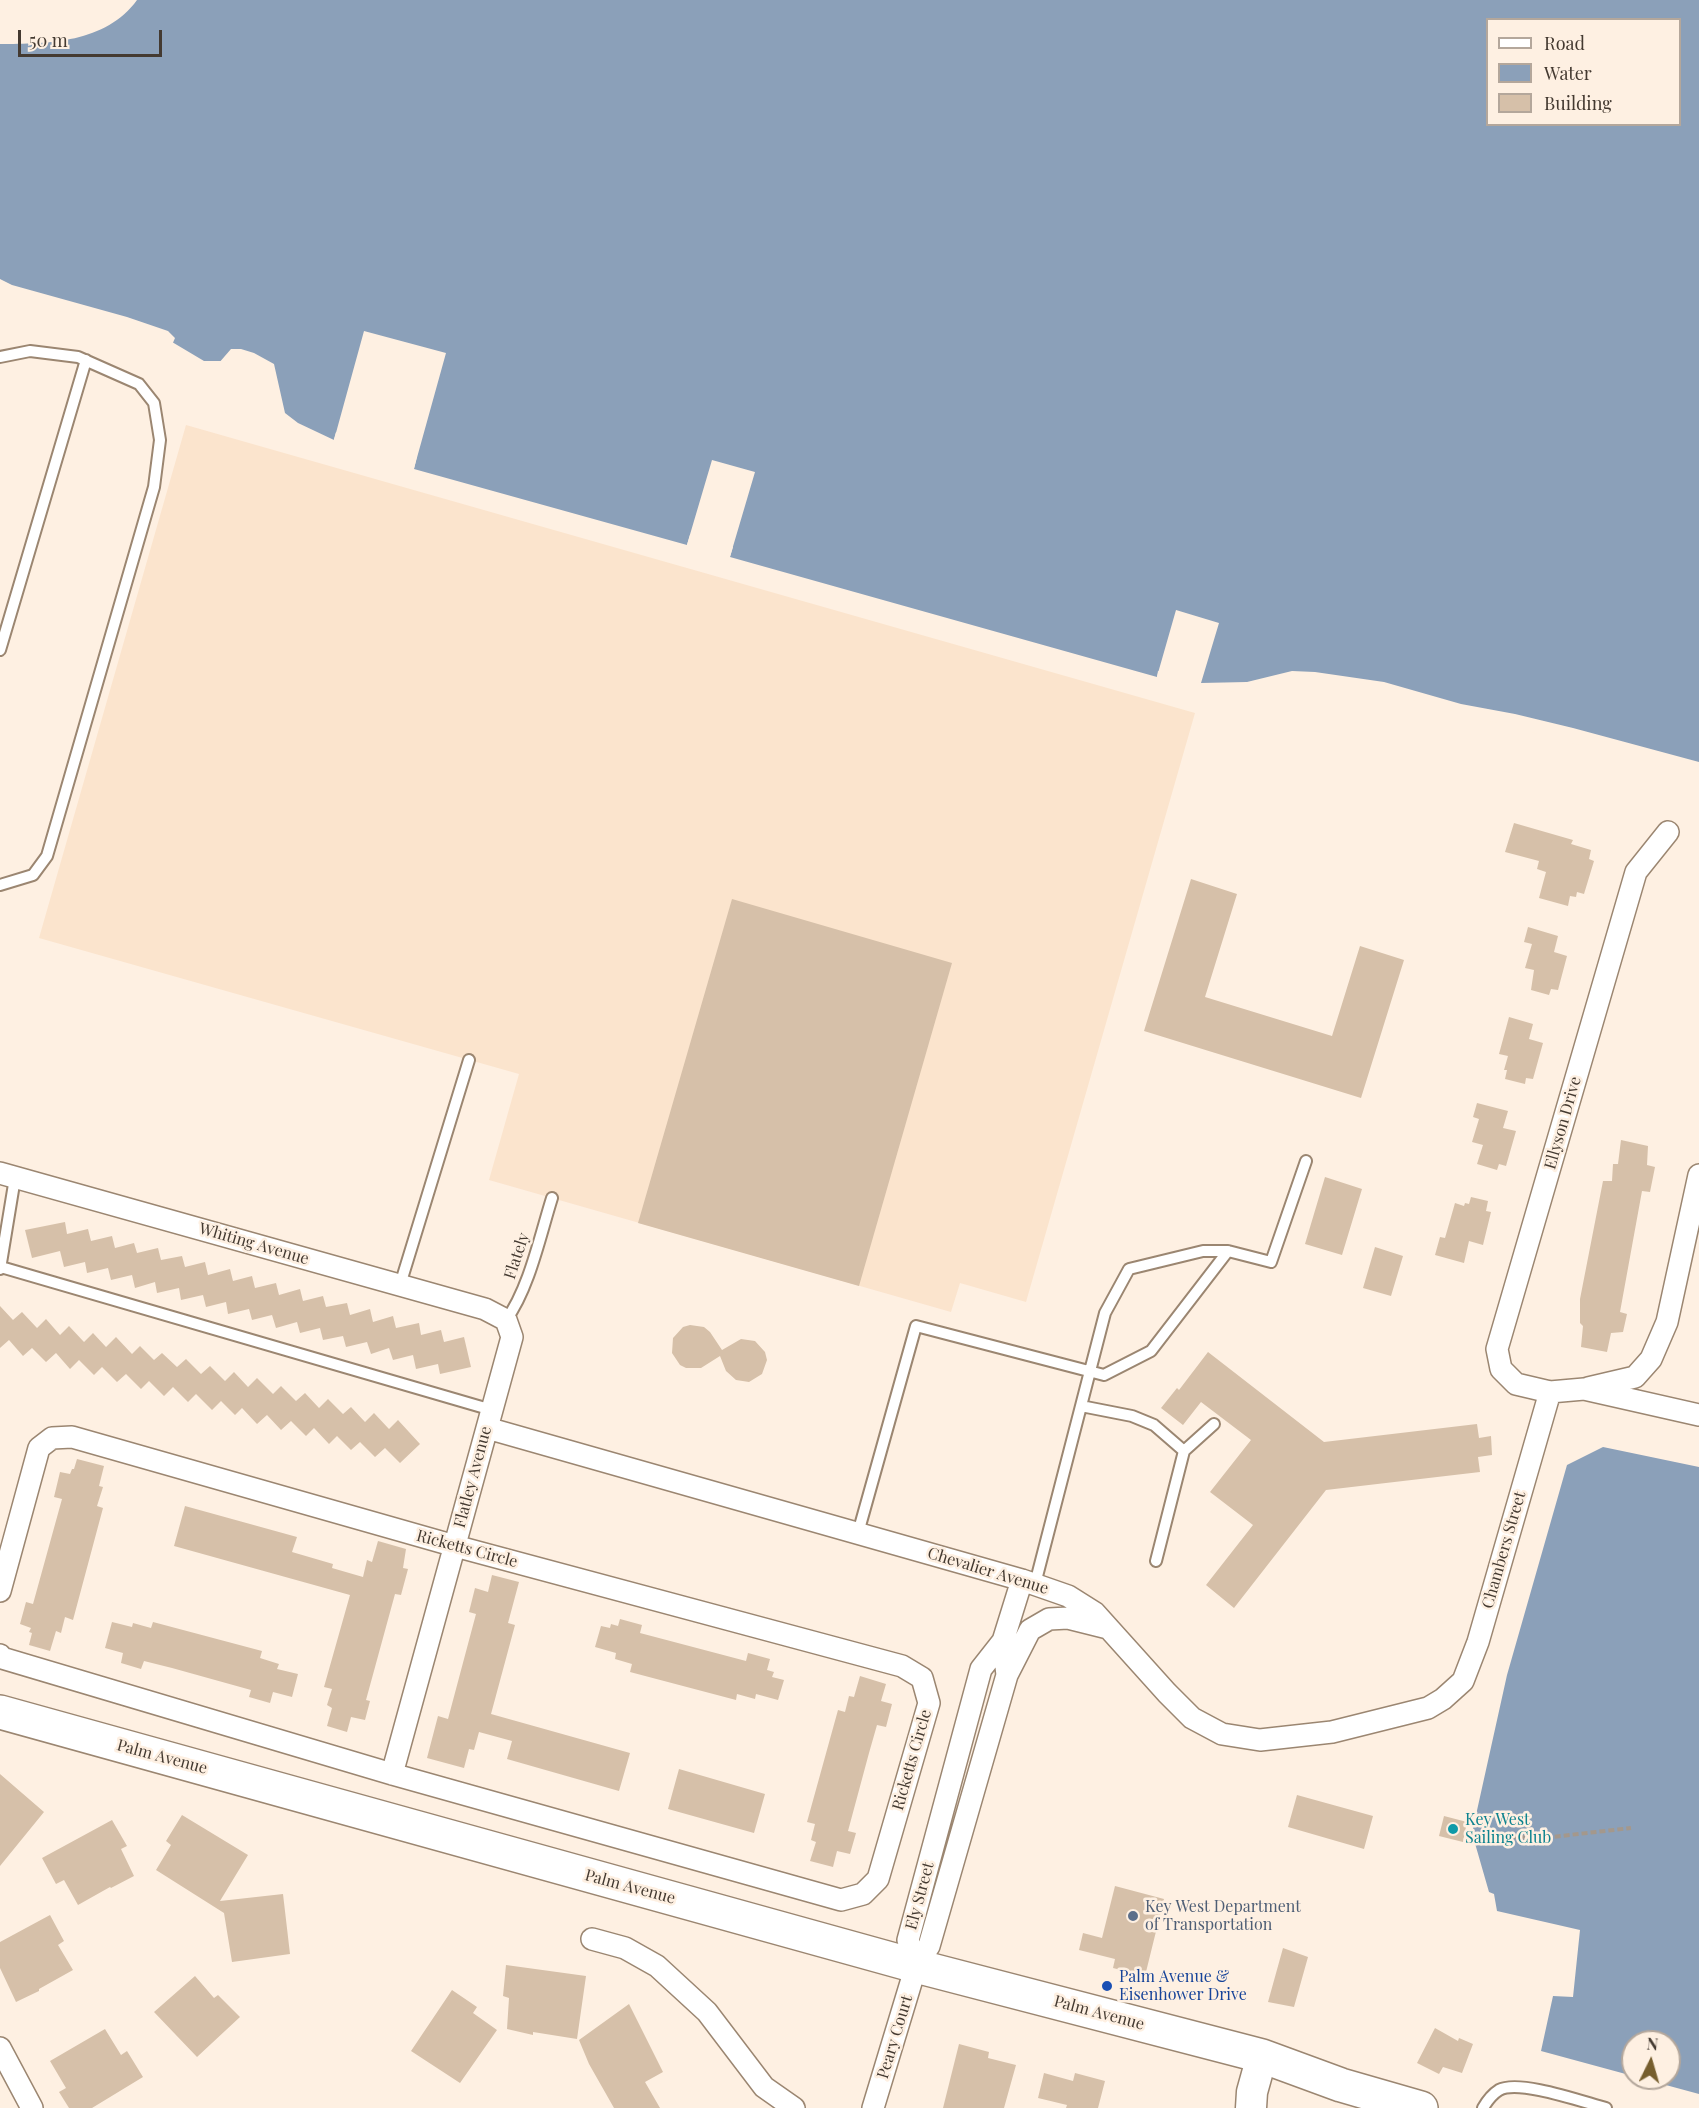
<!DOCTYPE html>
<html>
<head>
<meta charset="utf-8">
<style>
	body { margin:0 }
	#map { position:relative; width:1699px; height:2108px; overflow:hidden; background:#fef0e2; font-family:"Playfair Display",serif }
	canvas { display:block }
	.legend { position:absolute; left:1486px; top:18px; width:195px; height:108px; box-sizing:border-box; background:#fef0e2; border:2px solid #b4a79b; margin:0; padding:8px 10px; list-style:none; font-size:18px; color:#443a31 }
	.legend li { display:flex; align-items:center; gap:12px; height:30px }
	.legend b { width:30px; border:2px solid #b4a79b }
	.north { position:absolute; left:1621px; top:2030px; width:60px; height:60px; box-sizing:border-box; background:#fef0e2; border:2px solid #b4a79b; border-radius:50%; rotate:5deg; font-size:16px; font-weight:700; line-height:24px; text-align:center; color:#443a31 }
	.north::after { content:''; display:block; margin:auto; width:21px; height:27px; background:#765e2e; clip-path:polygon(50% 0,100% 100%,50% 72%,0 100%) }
	.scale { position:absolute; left:18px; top:30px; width:144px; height:27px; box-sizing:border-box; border:3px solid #443a31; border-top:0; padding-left:8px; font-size:18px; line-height:21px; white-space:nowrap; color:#443a31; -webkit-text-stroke:4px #fef0e2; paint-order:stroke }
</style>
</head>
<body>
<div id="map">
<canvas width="1699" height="2108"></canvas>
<ul class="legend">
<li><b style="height:8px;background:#fff"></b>Road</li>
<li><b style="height:16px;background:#8ba0b9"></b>Water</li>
<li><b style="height:16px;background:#d6c0a9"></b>Building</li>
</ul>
<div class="north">N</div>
<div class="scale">50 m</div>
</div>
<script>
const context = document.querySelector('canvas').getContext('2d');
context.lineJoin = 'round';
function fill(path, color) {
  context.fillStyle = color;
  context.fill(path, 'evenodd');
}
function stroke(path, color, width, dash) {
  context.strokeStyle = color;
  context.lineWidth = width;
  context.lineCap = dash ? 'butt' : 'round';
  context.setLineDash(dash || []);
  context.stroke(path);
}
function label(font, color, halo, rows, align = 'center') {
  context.font = font + ' "Playfair Display",serif';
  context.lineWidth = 5;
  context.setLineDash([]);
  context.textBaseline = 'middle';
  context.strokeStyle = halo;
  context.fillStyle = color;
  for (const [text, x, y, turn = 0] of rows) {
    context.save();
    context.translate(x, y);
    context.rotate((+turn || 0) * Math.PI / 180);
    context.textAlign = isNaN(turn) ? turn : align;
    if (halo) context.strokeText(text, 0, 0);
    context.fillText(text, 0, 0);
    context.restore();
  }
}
const built = new Path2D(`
	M186,425l1009,288 -169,589 -66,-19 -9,29 -462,-132 30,-106 -480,-136z`);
const water = new Path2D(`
	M137,0h1562v774l-329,-88 -63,-8 -53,10 -54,-5 -42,-12 -1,6 -427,-120 3,-10 -43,-12 -3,10 -273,-76 3,-13 -81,-24 -4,14 -51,-21 -10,-50 -19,-14h-48l-37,-22 -167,-48v-247c48,0 106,-1 137,-44zM1488,20h192v104h-192z
	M1603,1447l96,20v627l-59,-16h29v-36h-36v34l-92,-25 12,-55 20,1 7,-67 -83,-19 -3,-17 -5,-2 -17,-59 35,-158 60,-210z`);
const pier = new Path2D(`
	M0,279l12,6 115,32 41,14 7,7 -3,7 -7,-4 -165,-47z
	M364,331l82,22 -33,119 -2,-3 3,-11 -76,-22 -3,11 -3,2 -52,-22 -8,-27 -3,-23 -18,-13h-33l13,-15h10l13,4 20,11 11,49 13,10 36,17z
	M712,460l43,12 -26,88 -2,-3 2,-9 -37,-9 -2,8 -4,1z
	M1176,610l43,13 -18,60 46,-1 45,-11 23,1 69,10 77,22 54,10 58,14 126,34v15l-329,-88 -63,-8 -53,10 -56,1 -2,-3 1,-4 -36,-11 -2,5 -3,1z`);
const building = new Path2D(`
	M1514,823l59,17 -2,4 20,6 -2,9 5,2 -10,33 -7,-2 -1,5 -6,-1 -2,10 -29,-8 7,-26 -9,-3 2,-8 -34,-9z
	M1191,879l46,15 -32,103 127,39 28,-90 44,14 -43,138 -217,-67z
	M732,899l220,64 -93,323 -221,-63z
	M1528,927l30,9 -4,16 13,4 -9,34 -7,-1 -2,6 -18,-5 3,-20 -9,-2 7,-24 -8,-2z
	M1509,1017l24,7 -4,15 14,4 -10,36 -7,-1 -1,6 -20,-5 2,-9h-3l4,-14 -9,-2z
	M1477,1103l31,8 -5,17 13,3 -10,35 -7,-2 -2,6 -20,-6 6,-19 -11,-3 7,-23 -6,-2z
	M1621,1140l27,6 -1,19 8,2 -5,25 -8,-1 -22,121 7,2 -4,18 -12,1 -4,19 -26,-5 2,-21 -3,-3v-24l23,-118h9l1,-17h5z
	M1325,1177l37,12 -20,66 -37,-11z
	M1471,1197l17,4 -2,10 5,1 -8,33 -14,-4 -5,22 -29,-8 5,-18 5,1 10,-35 9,3 1,-3 4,1z
	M65,1222l2,12 21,-5 3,12 21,-5 3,12 19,-5 3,10 21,-5 3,12 21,-4 3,11 20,-5 3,13 22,-6 3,12 19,-5 3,12 21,-5 3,12 21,-6 3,12 20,-5 3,11 21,-4 3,12 20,-6 3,13 20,-6 3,12 23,-5 2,12 20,-5 3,12 20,-5 7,30 -31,7 -2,-10 -22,5 -3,-14 -20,5 -4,-12 -18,6 -4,-12 -21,5 -3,-11 -20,4 -3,-12 -20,5 -3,-11 -21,6 -4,-13 -20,5 -3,-11 -21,5 -2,-12 -20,5 -3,-12 -22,5 -2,-12 -22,5 -2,-11 -20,6 -3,-13 -21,5 -3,-12 -21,5 -2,-11 -21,5 -4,-16 -28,7 -7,-28z
	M1375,1247l28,9 -12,40 -28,-8z
	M0,1306l13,14 9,-8 15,16 9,-9 14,16 9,-9 15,16 9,-9 13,14 10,-10 16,17 8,-8 14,14 8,-7 15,14 9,-8 15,15 9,-8 15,15 9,-9 14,15 9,-9 16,16 8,-8 15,15 9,-8 14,15 9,-9 15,15 8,-7 14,15 9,-9 15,16 9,-9 22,24 -20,19 -15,-15 -10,9 -15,-15 -9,8 -14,-14 -8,8 -15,-16 -8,8 -15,-15 -10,9 -14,-15 -10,9 -15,-16 -7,7 -14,-14 -9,9 -16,-16 -8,8 -15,-15 -9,9 -15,-15 -8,8 -15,-15 -9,8 -15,-15 -8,8 -15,-15 -9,9 -14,-16 -10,9 -14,-14 -9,8 -14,-16 -9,8z
	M690,1325l14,2 6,5 12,18 19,-11 14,2 10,11 2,8 -5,14 -13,8 -13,-2 -10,-9 -6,-15 -19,12h-15l-6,-3 -8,-12 1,-15 10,-11z
	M1208,1352l116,90 153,-18 2,14 12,-2 1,19 -14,2 2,15 -154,18 -92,118 -28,-23 47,-60 -43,-33 41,-52 -50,-38 -18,23 -22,-17 16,-20 2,2z
	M77,1459l27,7 -5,20 4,1 -6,19 6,2 -30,112 -8,-3 -4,16 -5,-2 -6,20 -21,-6 3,-12 -3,-1 2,-4 -11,-4 6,-22 7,2 29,-105 -8,-2 6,-25 10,2 2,-5h2z
	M185,1506l112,31 -5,15 41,12 -1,4 31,9 4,-17 5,2 6,-21 28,8 -3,19 5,1 -7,26 -6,-1 -29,106 4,1 -5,19 -14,-3 -4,15 -20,-6 5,-18 -5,-3 5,-16 -8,-2 26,-92 -176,-49z
	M492,1575l27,7 -11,41 7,2 -24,89 139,39 -11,38 -112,-32 5,-18 -33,-9 -5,18 -5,-1 -5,19 -37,-10 11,-42 10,3 28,-105 -7,-2 6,-24 13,4z
	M620,1619l22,6 -2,8 106,28 2,-8 22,6 -3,11 7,2 -2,5 12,3 -6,20 -22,-6 -1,5 -18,-5 -1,6 -106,-28 2,-8 -17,-5 1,-6 -21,-6 6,-21 9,2 1,-4 7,2z
	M112,1622l20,5 1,-4 18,5 2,-6 109,29 -2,7 19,6 -2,5 21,5 -6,23 -19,-5 -3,11 -21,-6 2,-7 -79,-22 -28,-7 -3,8 -20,-6 2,-10 -18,-5z
	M860,1676l26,8 -5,17 11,3 -6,23 -9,-2 -8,28 -21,78 8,2 -6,21 -13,-3 -4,16 -23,-6 6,-19 -5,-2 4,-16 -8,-2 31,-112 7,2 4,-16 5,1z
	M679,1769l86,25 -11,39 -86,-24z
	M0,1774l44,38 -44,54z
	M1297,1795l76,21 -9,33 -76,-22z
	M182,1815l66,40 -28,46 63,-7 7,60 -58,8 -8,-49 -68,-43 15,-25 -5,-4z
	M1444,1816l23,6 -4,20 -24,-6z
	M112,1820l15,26 -6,3 13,27 -23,12 -1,-1 -32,18 -14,-25 -8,4 -14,-26z
	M1115,1886l49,13 -19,77 -32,-8 2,-9 -36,-9 4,-17 19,5z
	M50,1915l14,26 -6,4 15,25 -34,19v2l-23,11 -16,-34v-26z
	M1283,1948l25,9 -14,50 -26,-5z
	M506,1965l80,11 -9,63 -44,-7v3l-26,-6 2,-31 -6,-2z
	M195,1976l19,22 4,-3 22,22 -43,40 -43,-45z
	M452,1990l25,17 -4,6 24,17 -37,53 -49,-32z
	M629,2004l34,68 -18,10 15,26h-46l-25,-44 -10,-24z
	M1435,2028l23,13 1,-3 14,6 -11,29 -19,-6 -4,7 -22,-11z
	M105,2029l16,26 6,-4 16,26 -51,31h-23l-10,-16 7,-4 -16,-27z
	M959,2044l30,8 -1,6 28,7 -12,43h-61z
	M1044,2073l29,8 2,-8 30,8 -7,27h-32l1,-3 -29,-7z`);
const path = new Path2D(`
	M1474,1841l41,-4 28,1 88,-10`);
const lane = new Path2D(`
	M0,357l30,-6 48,6 61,27 15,19 6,37 -6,47 -107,369 -14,19 -33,10
	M0,650l86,-290
	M1,1267l491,143
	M0,1269l15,-91
	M400,1285l69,-225
	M506,1320c23,-31 34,-84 46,-122
	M1081,1406l51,10 22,9 30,26 -28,110
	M1184,1451l30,-27
	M858,1533l58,-207 188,49 47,-24 77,-100 43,11 35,-101
	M1035,1584l70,-271 24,-44 74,-18h25
	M1483,2108c4,-7 8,-13 16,-18 20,-11 84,12 107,18`);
const street = new Path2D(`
	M1668,832l-32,40 -139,477 4,20 15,15 34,8 34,-3 115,26
	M0,1173l485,136 21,11 6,17 -120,437
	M1588,1388l47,-11 16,-18 16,-37 32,-147
	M487,1428l535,152 46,16 27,17 72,80 25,25 30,16 38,6 72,-8 96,-24 15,-9 20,-18 15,-39 72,-250
	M0,1591l39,-143 13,-10 20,-1 383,109 447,120 20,12 7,25 -51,176 -15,15 -22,6 -449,-126 -390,-116 -2,-3
	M1007,1675l23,-45 19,-11 19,-1 40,10
	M592,1939l33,9 32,18 50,46 57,75 30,21
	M916,1966l-8,-26 73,-271 22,-28 19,-61
	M0,2048l32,60
	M873,2108l43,-142 13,-20 78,-271 -4,-34`);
const secondary = new Path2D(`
	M1251,2108l1,-16 10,-36`);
const primary = new Path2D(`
	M0,1712l916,254 346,90 79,29 80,23`);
const markers = [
	[1453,1829,6,"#0f9aa8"],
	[1133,1916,6,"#5c6f8a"],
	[1107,1986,6,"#1a4fb4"]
];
const streetNames = [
	["Ellyson Drive",1563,1123,-74],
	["Whiting Avenue",254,1244,16],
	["Flately",517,1256,-72],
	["Flatley Avenue",473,1477,-75],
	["Ricketts Circle",467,1549,15],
	["Chambers Street",1504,1550,-74],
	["Chevalier Avenue",988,1571,17],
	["Palm Avenue",162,1757,15],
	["Ricketts Circle",912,1760,-74],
	["Palm Avenue",630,1887,15],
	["Ely Street",920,1896,-75],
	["Palm Avenue",1099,2013,15],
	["Peary Court",895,2037,-73]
];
const cultureNames = [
	["Key West",1465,1820],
	["Sailing Club",1465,1838]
];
const serviceNames = [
	["Key West Department",1145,1907],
	["of Transportation",1145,1925]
];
const transitNames = [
	["Palm Avenue &",1119,1977],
	["Eisenhower Drive",1119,1995]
];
fill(built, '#fbe4cd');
fill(water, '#8ba0b9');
fill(pier, '#fef0e2');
fill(building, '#d6c0a9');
stroke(lane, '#9b8671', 14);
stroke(street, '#9b8671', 24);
stroke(secondary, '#9b8671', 33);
stroke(primary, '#9b8671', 36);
stroke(path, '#a4988c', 4, [6, 3]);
stroke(lane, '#fff', 10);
stroke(street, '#fff', 21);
stroke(secondary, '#fff', 30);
stroke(primary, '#fff', 33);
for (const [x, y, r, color] of markers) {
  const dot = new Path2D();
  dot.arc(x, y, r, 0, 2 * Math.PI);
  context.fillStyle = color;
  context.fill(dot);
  stroke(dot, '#fef0e2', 2);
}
label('16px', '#443a31', '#fef0e2', streetNames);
label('16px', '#0d838f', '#fef0e2', cultureNames, 'left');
label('16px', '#4e5e75', '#fef0e2', serviceNames, 'left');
label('16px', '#164399', '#fef0e2', transitNames, 'left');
</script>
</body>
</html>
